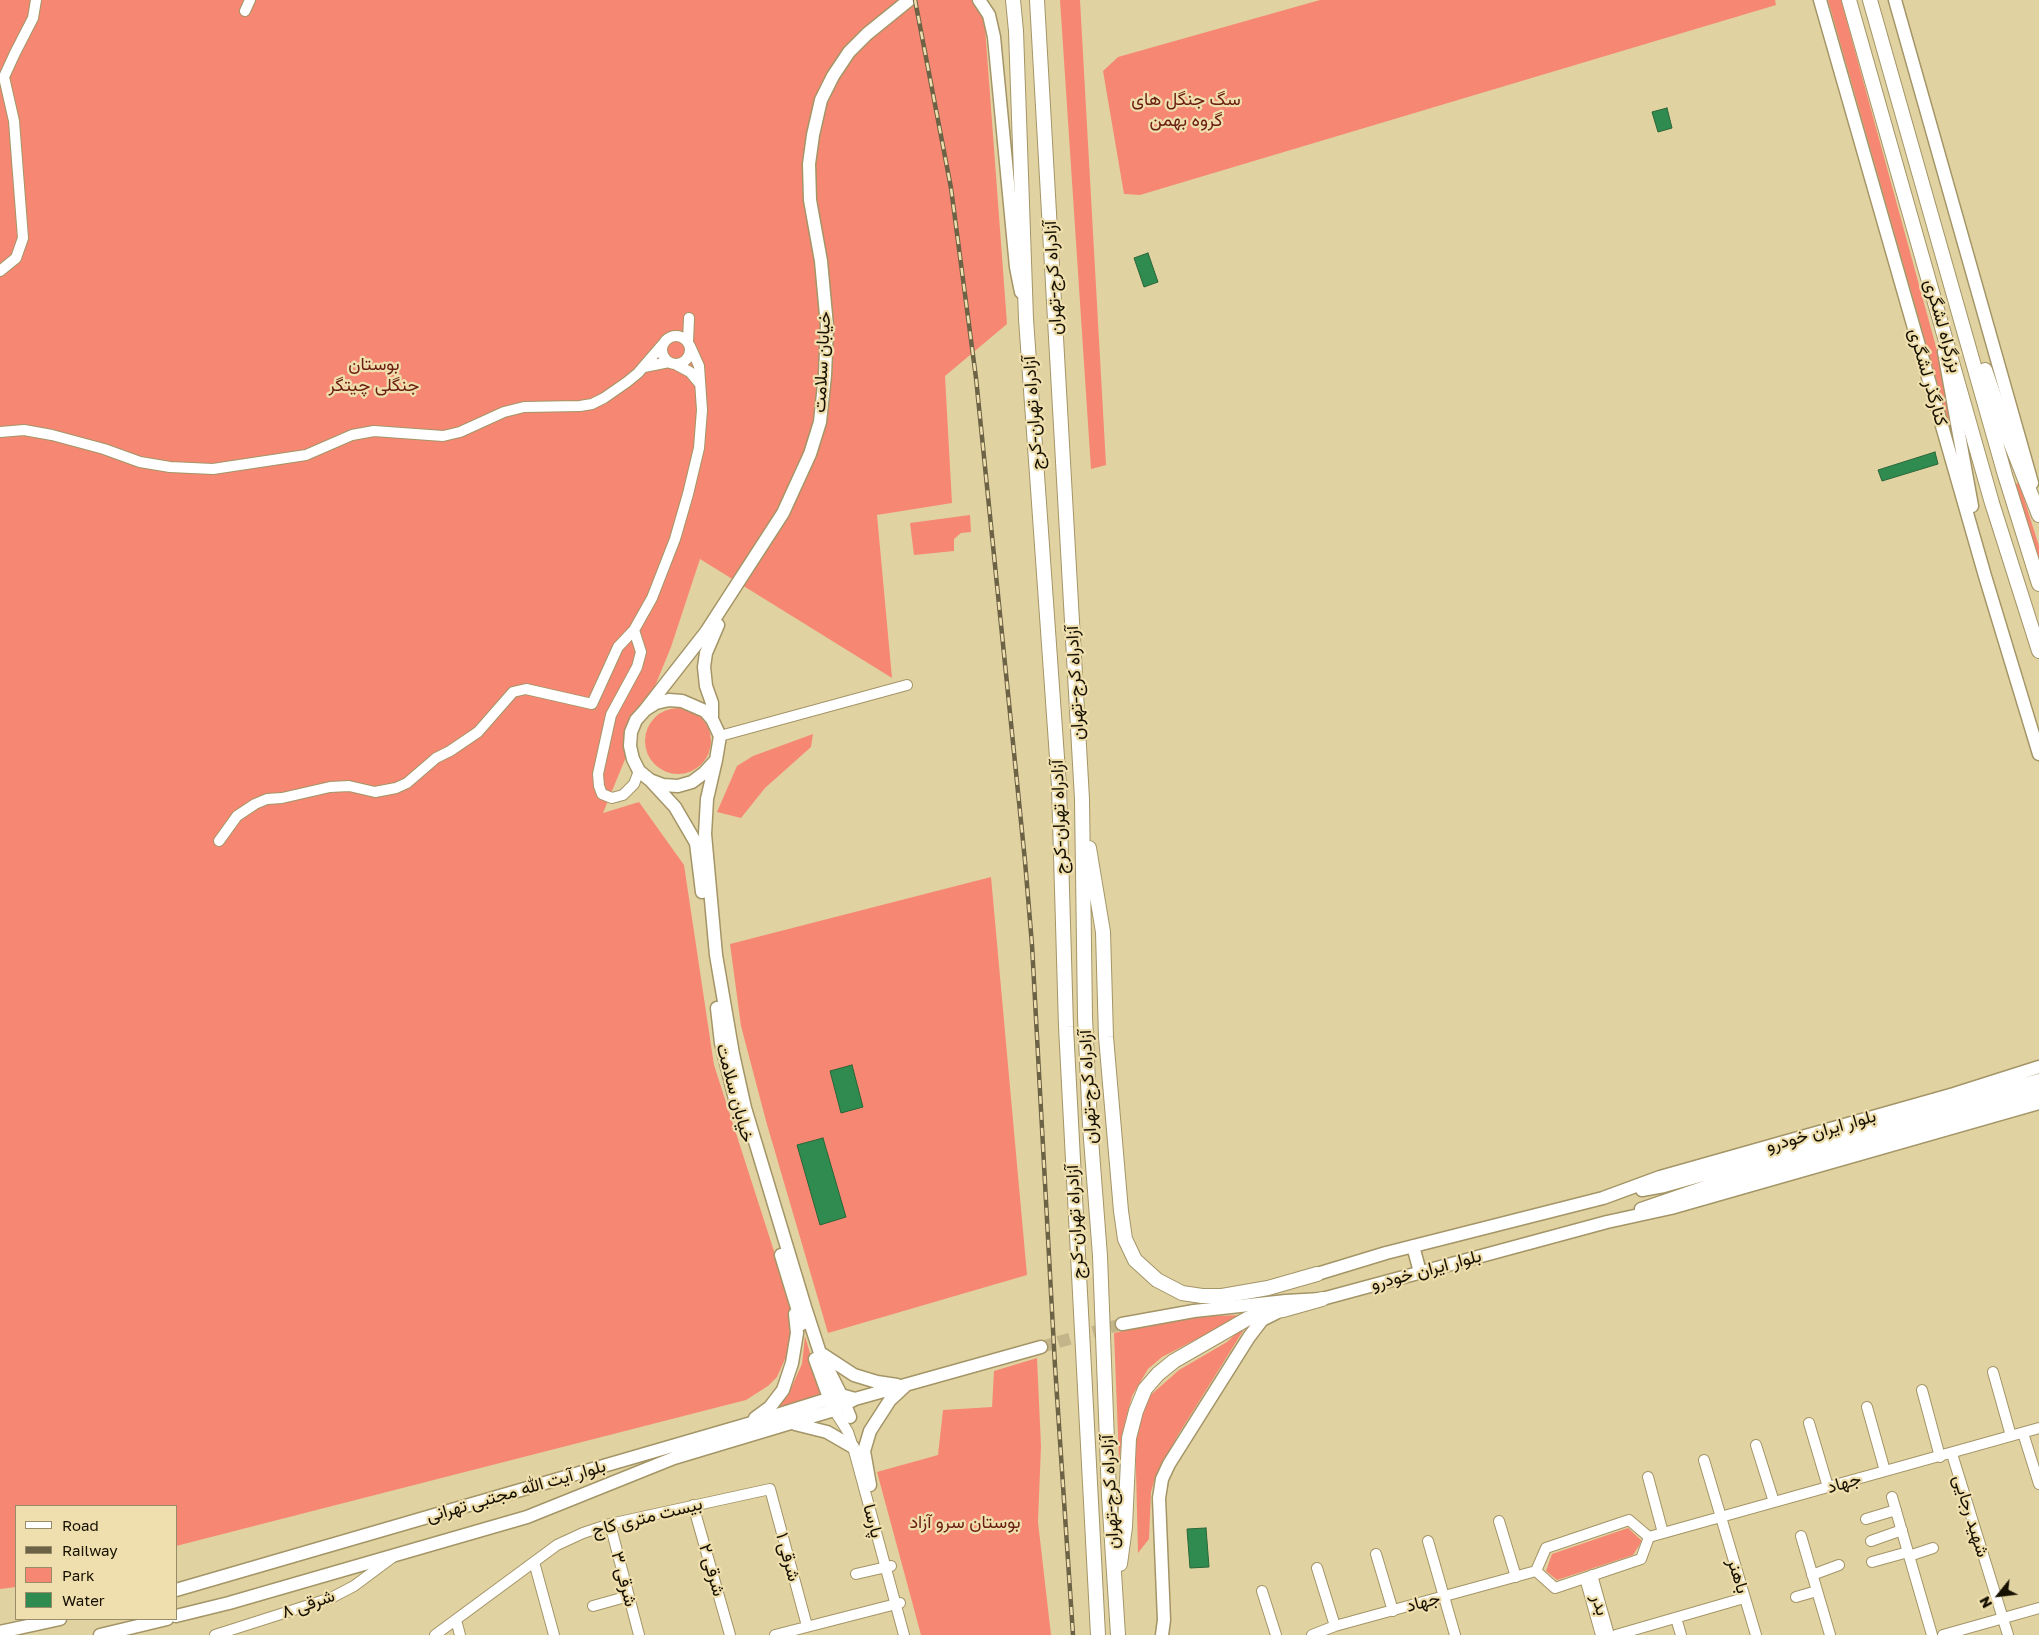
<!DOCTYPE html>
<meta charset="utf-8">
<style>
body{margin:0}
#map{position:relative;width:2039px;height:1635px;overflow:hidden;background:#e1d2a2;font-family:"Golos Text",sans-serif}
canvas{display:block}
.legend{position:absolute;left:15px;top:1505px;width:162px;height:115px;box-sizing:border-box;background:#efdfae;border:1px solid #988c69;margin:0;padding:6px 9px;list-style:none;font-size:15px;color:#161001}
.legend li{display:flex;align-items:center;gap:10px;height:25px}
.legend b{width:25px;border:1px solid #988c69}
.north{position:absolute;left:1974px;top:1570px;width:50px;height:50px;-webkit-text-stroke:4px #efdfae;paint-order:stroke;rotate:241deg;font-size:14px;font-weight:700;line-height:20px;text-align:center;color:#161001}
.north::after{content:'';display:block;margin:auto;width:18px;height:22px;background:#161001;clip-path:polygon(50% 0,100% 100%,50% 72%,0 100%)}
</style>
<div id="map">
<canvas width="2039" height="1635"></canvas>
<ul class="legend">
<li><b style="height:6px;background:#fff"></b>Road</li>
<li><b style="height:6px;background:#6c6245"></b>Railway</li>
<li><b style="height:14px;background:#f68873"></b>Park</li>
<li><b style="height:14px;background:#308b50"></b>Water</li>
</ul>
<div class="north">N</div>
</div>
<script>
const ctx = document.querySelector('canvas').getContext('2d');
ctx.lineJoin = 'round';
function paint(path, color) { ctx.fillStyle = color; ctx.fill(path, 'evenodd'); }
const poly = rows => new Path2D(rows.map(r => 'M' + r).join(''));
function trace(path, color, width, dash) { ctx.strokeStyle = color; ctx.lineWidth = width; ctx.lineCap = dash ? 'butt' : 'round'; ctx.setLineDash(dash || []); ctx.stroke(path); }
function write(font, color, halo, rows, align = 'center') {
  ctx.font = font + ' "Golos Text",Vazirmatn,sans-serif'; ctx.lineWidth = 4.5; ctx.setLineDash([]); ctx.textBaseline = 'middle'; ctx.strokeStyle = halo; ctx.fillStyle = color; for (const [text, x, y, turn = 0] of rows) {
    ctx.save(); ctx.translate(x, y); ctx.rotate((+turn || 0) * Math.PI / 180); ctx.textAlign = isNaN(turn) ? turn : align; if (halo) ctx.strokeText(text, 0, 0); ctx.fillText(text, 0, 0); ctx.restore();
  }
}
const green = poly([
 [0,0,983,0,1007,324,945,376,952,503,877,515,892,678,700,559,671,647,603,813,639,802,684,865,714,1065,792,1307,789,1350,777,1377,768,1386,746,1400,176,1546,176,1506,16,1506,16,1587,0,1589],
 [1060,0,1080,0,1106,465,1091,469],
 [1320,0,1775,0,1776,5,1140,195,1124,194,1103,71,1118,57],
 [1828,0,1841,0,1947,387,1964,477],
 [2019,483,2039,546,2039,563,2011,485],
 [970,515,971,532,961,533,954,539,954,551,914,555,910,523],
 '645 741a33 33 0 1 1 66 0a33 33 0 1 1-66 0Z',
 [813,734,811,747,765,788,741,818,717,812,737,766,753,756],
 [991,877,1027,1275,828,1333,766,1121,741,1026,730,944],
 [1243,1315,1162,1357,1148,1369,1132,1396,1124,1426,1119,1460,1114,1333,1184,1317],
 [1248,1323,1178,1435,1155,1478,1151,1492,1149,1539,1138,1553,1135,1431,1145,1400,1179,1370,1227,1342],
 [805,1336,822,1394,767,1413,788,1393,793,1384,802,1364],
 [1037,1358,1041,1446,1038,1522,1051,1635,921,1635,877,1472,938,1455,943,1410,992,1407,994,1371],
 [1628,1528,1642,1541,1633,1555,1557,1580,1546,1571,1552,1554]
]);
const water = poly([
 [1667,108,1672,128,1658,132,1652,112,1667,108],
 [1148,253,1158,282,1144,287,1134,258,1148,253],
 [1935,452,1938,464,1882,481,1878,470,1935,452],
 [852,1065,863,1107,841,1113,830,1071,852,1065],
 [823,1138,846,1217,820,1225,797,1145,823,1138],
 [1206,1528,1209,1567,1190,1568,1187,1529,1206,1528]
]);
const majorTunnel = poly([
 [1041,1347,1122,1324]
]);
const minor = poly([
 [245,11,250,0],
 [0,271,16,258,23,238,14,121,4,77,15,53,33,18,36,0],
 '662 350a14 14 0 1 1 28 0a14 14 0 1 1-28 0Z',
 [688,342,689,318],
 [675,364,690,372,700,384],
 [644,367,669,362],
 [0,432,24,430,52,435,104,449,140,462,170,467,213,469,306,455,352,435,374,431,443,436,460,432,504,412,524,407,580,406,592,404,604,398,627,382,638,373,663,344],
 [634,630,641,652,637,667,611,715,598,774,599,786,602,794,612,798,623,795,634,784,639,771],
 [720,736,907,685],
 [219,841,237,816,255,804,267,799,282,798,330,787,349,786,375,792,396,788,407,783,436,758,450,751,478,732,513,692,526,689,592,704,618,647,634,630,652,598,675,539,688,494,699,448,702,410,699,366,690,346],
 [1993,1372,2011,1436],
 [1922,1390,1940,1457],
 [1867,1407,1885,1471],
 [834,1410,848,1432,853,1447,904,1635],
 [1809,1423,1828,1487],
 [2023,1433,2039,1484],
 [1756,1445,1774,1502],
 [1952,1454,2008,1635],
 [1704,1460,1756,1635],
 [1648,1477,1663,1533],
 [1892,1497,1932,1635],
 [693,1505,730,1635],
 [1866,1519,1896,1510],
 [1629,1520,1649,1537,1641,1559,1555,1588,1536,1571,1546,1548,1629,1520],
 [1499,1521,1516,1577],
 [610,1524,639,1635],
 [1801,1536,1830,1635],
 [1649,1537,2039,1428],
 [1428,1541,1455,1635],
 [1871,1541,1902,1530],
 [1376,1554,1393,1611],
 [1909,1556,1933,1548],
 [534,1562,554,1635],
 [1872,1562,1908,1552],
 [1317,1568,1335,1626],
 [856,1574,891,1566],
 [1592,1575,1609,1635],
 [1812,1575,1839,1565],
 [1585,1578,1601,1635],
 [1262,1591,1276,1635],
 [1796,1597,1817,1591],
 [593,1606,629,1596],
 [1676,1618,1681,1635],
 [456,1620,460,1635],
 [215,1635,331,1598,354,1586,393,1557],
 [435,1635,557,1545,583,1533,610,1524,770,1489,807,1626],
 [775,1635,900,1603],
 [1312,1635,1335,1626,1536,1571],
 [1616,1635,1744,1598],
 [1943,1635,2039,1608]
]);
const major = poly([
 [979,0,989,15,994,37,1016,267,1021,292],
 [1820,0,1985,576,2039,754],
 [1895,0,2032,483],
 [1944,352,1972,506],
 [669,700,682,701,705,711,712,719,720,736,716,760,704,773,692,782,678,786,663,785,650,780,639,771,633,759,630,746,631,732,636,720,645,710,656,703,669,700],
 [645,710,706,632,783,513,810,454,820,422,825,375,827,326,821,261,810,200,809,164,813,135,821,100,833,76,849,52,867,34,909,0],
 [712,719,712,703,706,686,704,667,706,653,718,625],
 [716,760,707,799,705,834,716,955,733,1054,745,1108,805,1307,820,1353,841,1395,850,1417],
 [650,780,675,807,696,843,702,892],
 [717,1008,721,1043,736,1103],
 [1642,1190,1664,1186,2039,1080],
 [1641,1209,1711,1185,2039,1091],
 [1413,1246,1420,1272],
 [781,1255,802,1324],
 [1317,1274,1386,1253,1603,1198,1660,1177,1954,1094,2039,1067],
 [1122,1324,1194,1311,1286,1301,1322,1299,1607,1222,1671,1208,2039,1103],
 [822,1354,854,1375,877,1382,897,1385],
 [815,1359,832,1406],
 [755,1418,770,1407,783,1390,792,1363,797,1333,795,1314],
 [795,1424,827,1432,853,1447],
 [870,1485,864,1451,870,1431,890,1400,905,1386],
 [176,1590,748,1424,841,1395,855,1399],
 [176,1616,229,1603,527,1517,674,1458,834,1410,855,1399,1041,1347],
 [0,1632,60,1619],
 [100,1635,167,1619],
 [1162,1635,1164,1620,1159,1498,1162,1479,1169,1464,1249,1337,1262,1320,1276,1313]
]);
const highway = poly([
 [1013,0,1016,31,1026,319,1059,786,1066,1027,1098,1635],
 [1037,0,1082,799,1085,1017,1090,1126,1100,1256,1109,1495,1118,1635],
 [1849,0,1992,503,2039,651],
 [1870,0,2005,475,2039,584],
 [1985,370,2006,431,2039,515],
 [1089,848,1103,932,1106,1037,1121,1211,1125,1239,1135,1260,1157,1280,1182,1293,1202,1296,1222,1296,1268,1288,1317,1274],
 [1120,1564,1125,1527,1129,1438,1136,1411,1145,1389,1158,1374,1174,1361,1247,1319,1262,1313,1283,1310,1322,1299]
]);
const rail = poly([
 [915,0,951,188,976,378,1025,861,1032,945,1055,1366,1073,1635]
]);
const parkNames = [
 ["سگ جنگل های",1186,99],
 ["گروه بهمن",1186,120],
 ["بوستان",374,364],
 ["جنگلی چیتگر",374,385],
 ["بوستان سرو آزاد",965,1522]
];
const streetNames = [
 ["آزادراه کرج-تهران",1053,278,-93],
 ["بزرگراه لشگری",1943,326,74],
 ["خیابان سلامت",822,362,-87],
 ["کنارگذر لشگری",1928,377,74],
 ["آزادراه تهران-کرج",1033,413,-94],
 ["آزادراه کرج-تهران",1075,683,-93],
 ["آزادراه تهران-کرج",1059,817,-92],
 ["آزادراه کرج-تهران",1088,1087,-93],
 ["خیابان سلامت",735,1093,75],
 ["بلوار ایران خودرو",1821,1131,-16],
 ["آزادراه تهران-کرج",1075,1222,-93],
 ["بلوار ایران خودرو",1426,1270,-15],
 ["جهاد",1844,1483,-16],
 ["بلوار آیت الله مجتبی تهرانی",516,1491,-16],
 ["آزادراه کرج-تهران",1110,1492,-93],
 ["شهید رجایی",1971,1516,73],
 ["بیست متری کاج",647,1517,-14],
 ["پارسا",873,1521,75],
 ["۱ شرقی",788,1557,75],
 ["۲ شرقی",712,1570,74],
 ["باهنر",1738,1576,73],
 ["۳ شرقی",624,1579,75],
 ["جهاد",1423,1602,-15],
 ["۸ شرقی",308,1604,-19],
 ["بدر",1600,1605,74]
];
paint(green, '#f68873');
paint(water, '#308b50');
trace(water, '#286638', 1);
trace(majorTunnel, '#c3b58a', 12, [12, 6]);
trace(minor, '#a49567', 12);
trace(major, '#a49567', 15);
trace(highway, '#a49567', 16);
trace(minor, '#fff', 10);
trace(major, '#fff', 12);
trace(highway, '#fff', 14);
trace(rail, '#6c6245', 4.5);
trace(rail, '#efdfae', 2.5, [8]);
write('18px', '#691d10', '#efdfae', parkNames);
write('18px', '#161001', '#efdfae', streetNames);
</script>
